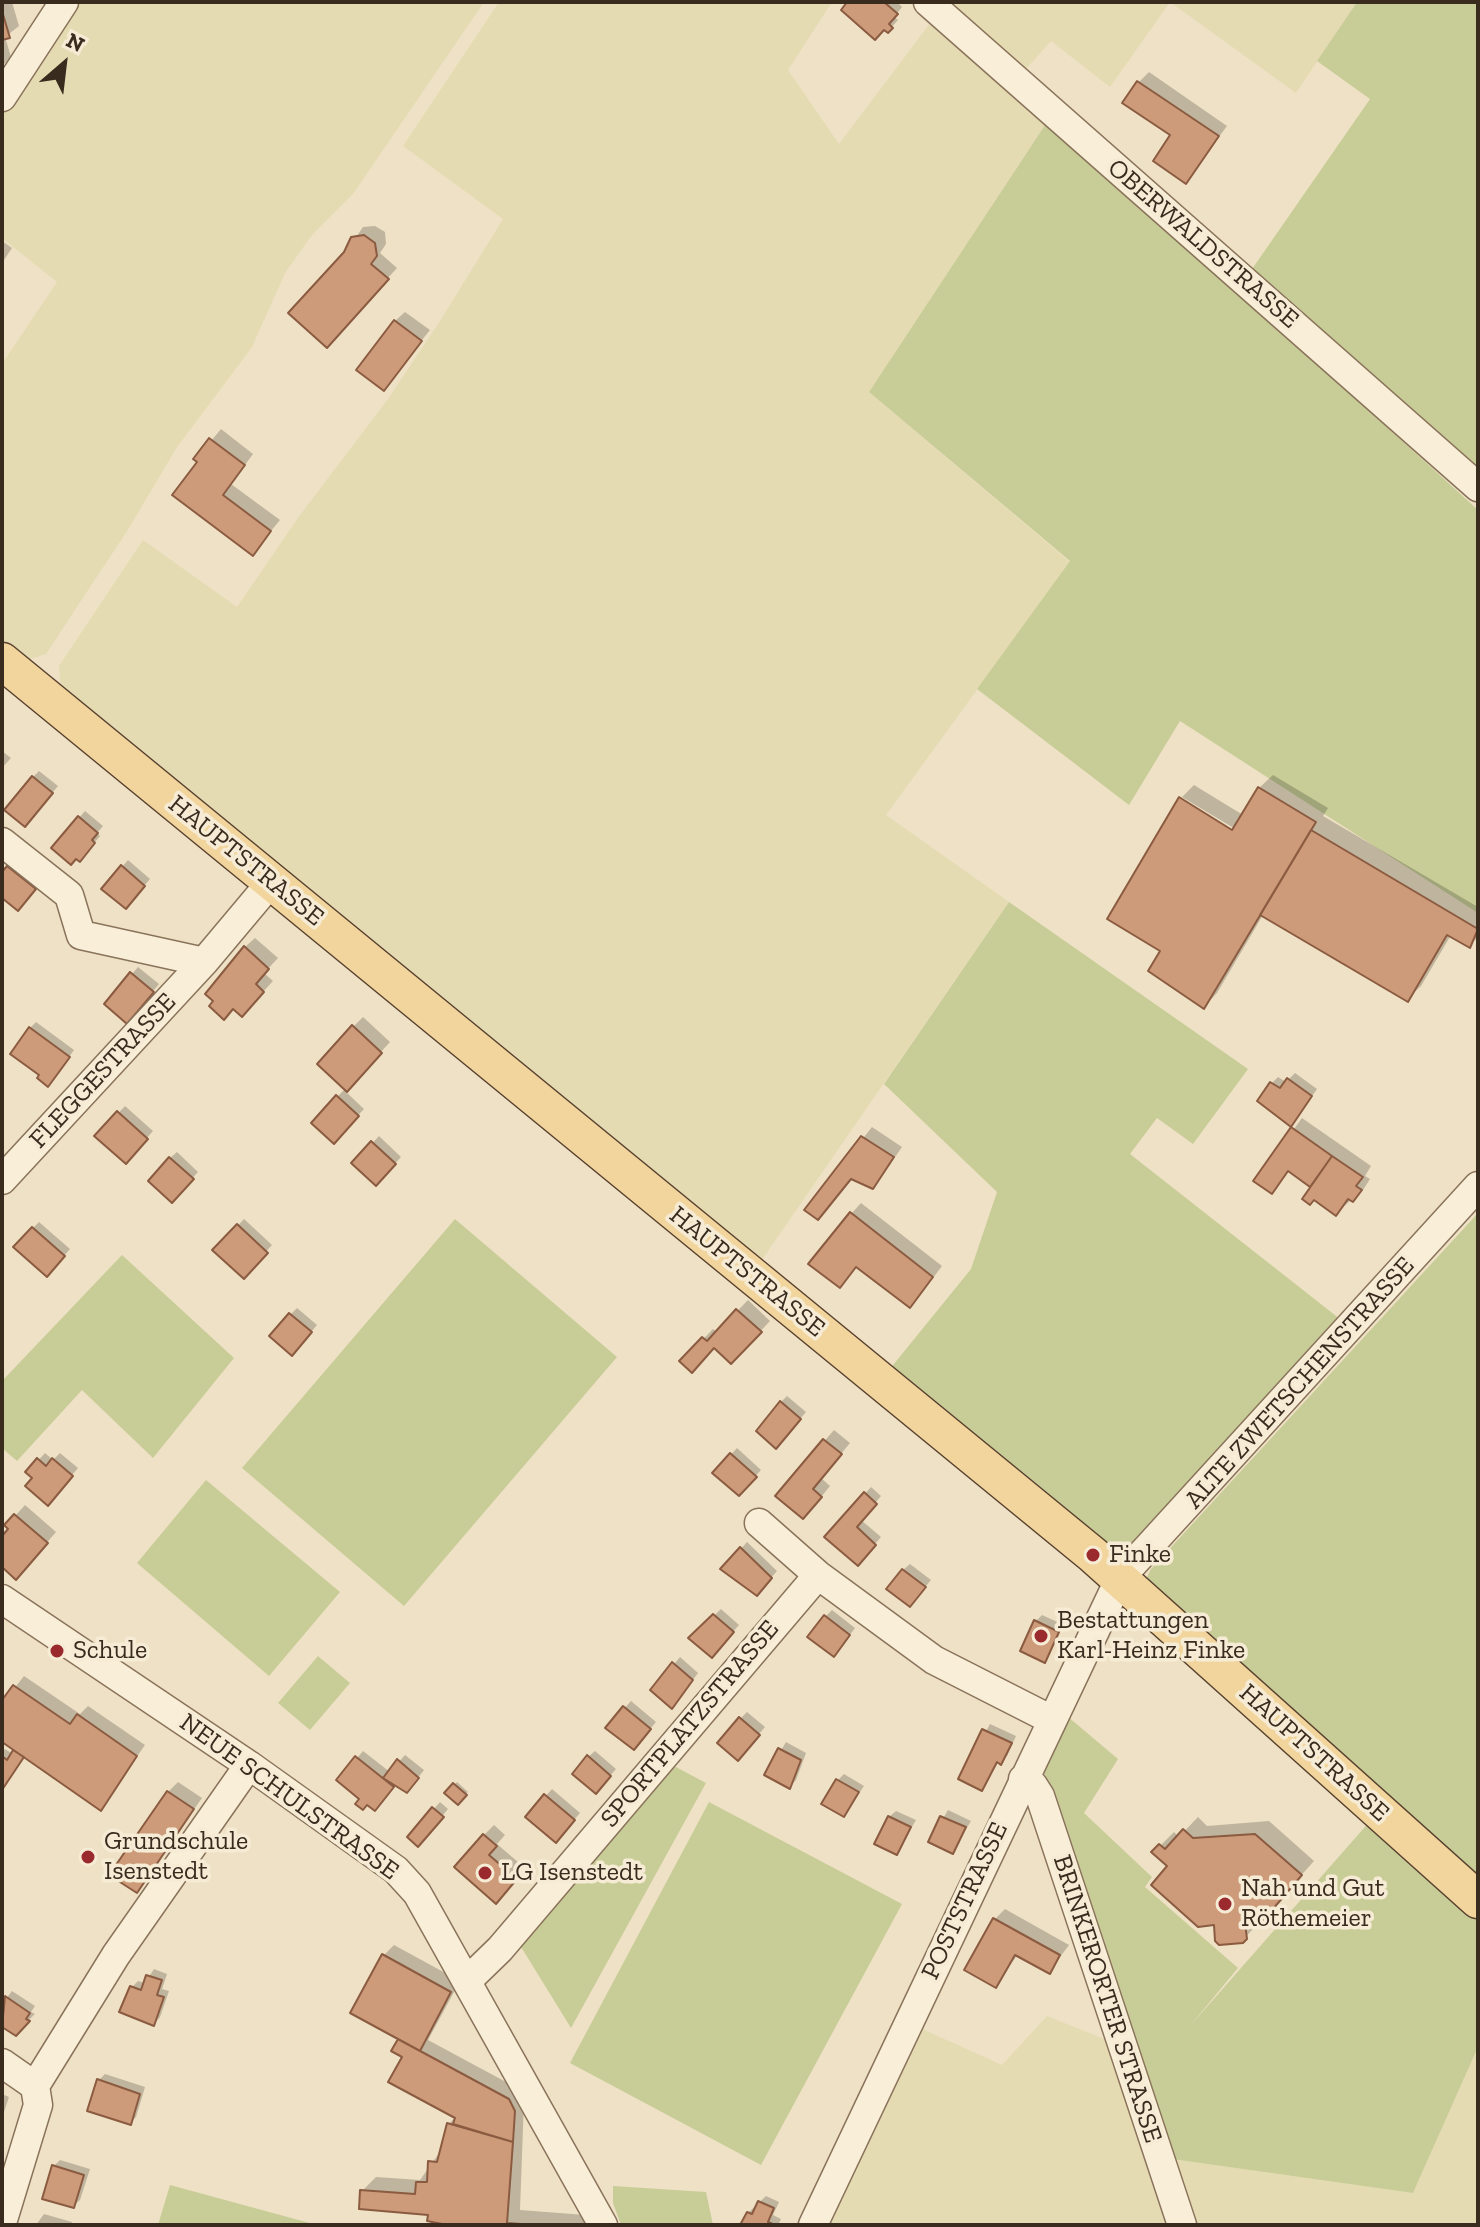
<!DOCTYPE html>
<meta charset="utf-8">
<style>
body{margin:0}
#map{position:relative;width:1480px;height:2227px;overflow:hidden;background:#efe1c5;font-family:"Zilla Slab",serif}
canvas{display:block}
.frame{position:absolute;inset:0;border:4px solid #3a2b1f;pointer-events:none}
.north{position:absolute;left:24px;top:24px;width:80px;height:80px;-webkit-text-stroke:6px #f6ecd5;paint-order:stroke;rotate:28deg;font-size:22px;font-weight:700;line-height:32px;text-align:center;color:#3a2b1f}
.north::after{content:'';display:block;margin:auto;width:28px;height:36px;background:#3a2b1f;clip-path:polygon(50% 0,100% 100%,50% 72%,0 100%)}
</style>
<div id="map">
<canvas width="1480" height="2227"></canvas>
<div class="frame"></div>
<div class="north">N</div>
</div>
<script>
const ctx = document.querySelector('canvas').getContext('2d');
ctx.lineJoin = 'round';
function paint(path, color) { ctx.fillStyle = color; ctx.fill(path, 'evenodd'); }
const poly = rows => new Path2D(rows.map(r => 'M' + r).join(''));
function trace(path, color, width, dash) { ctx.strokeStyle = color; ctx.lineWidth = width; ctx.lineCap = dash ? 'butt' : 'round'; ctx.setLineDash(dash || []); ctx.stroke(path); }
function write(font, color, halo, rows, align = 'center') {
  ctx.font = font + ' "Zilla Slab",serif'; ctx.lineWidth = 7; ctx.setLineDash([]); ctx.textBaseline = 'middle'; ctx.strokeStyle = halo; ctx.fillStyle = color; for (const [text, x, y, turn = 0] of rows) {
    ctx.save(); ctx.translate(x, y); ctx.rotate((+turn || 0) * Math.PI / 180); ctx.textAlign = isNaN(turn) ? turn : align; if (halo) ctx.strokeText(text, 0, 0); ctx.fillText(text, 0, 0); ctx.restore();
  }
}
const farmland = poly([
 [72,2,484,2,353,194,312,235,285,273,252,347,177,447,129,528,46,654,24,661,2,643,2,364,57,282,2,238,2,111],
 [499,2,832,2,788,70,839,144,934,18,1049,119,869,392,1070,562,886,815,1009,902,759,1264,61,691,59,666,143,540,237,607,300,515,388,399,440,321,503,219,403,146],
 [949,2,1357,2,1296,93,1170,2,1110,87,1051,41,1025,70],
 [1047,2016,1112,2042,1174,2225,829,2225,920,2028,1002,2065],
 [1478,2047,1478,2225,1194,2225,1172,2159,1413,2193]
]);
const green = poly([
 [1357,2,1478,2,1478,468,1250,272,1370,99,1317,61],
 [1049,119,1478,510,1478,913,1180,721,1129,805,977,689,1070,561,869,392],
 [1009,902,1248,1069,1193,1144,1157,1118,1130,1154,1345,1323,1138,1546,1116,1555,889,1370,971,1269,997,1192,884,1084],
 [1478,1213,1478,1878,1145,1581,1151,1569],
 [455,1219,617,1357,404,1606,242,1468],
 [122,1255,234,1358,153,1458,82,1390,17,1461,2,1448,2,1381],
 [206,1480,340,1592,269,1676,137,1563],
 [318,1656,350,1683,310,1730,278,1703],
 [1067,1716,1118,1759,1084,1813,1152,1877,1145,1887,1238,1968,1190,2026,1371,1820,1478,1916,1478,2047,1413,2193,1172,2159,1043,1769],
 [665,1767,676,1767,706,1783,571,2028,518,1942],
 [709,1802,902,1904,761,2165,570,2063],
 [170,2185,317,2225,158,2225],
 [613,2186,706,2192,713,2225,621,2225,613,2203]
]);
const shadow = poly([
 [3,2,12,2,19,26,5,37,11,57,2,66],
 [850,2,897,2,902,7,894,17,898,20,888,31],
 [1149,72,1227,126,1186,181,1173,135,1139,82],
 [375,226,385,232,386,244,380,253,397,268,336,335,345,253,363,227],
 [2,241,12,248,2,263],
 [405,312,430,330,384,388,395,321],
 [221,429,253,454,231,484,280,520,253,553,196,459],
 [2,751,11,758,2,768],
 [39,771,58,786,31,818,33,777],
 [1273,775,1328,808,1323,816,1478,907,1478,937,1470,945,1451,935,1421,986,1407,999,1263,915,1217,993,1204,1007,1163,950,1109,918,1181,798,1181,801,1240,837,1242,833,1182,797,1194,785,1243,815,1259,788],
 [85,811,103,826,97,833,100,836,86,853,79,818],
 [128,860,150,879,132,900,122,867],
 [15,861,40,882,24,902,2,896,2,876],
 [255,938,278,958,264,973,273,981,252,1004,245,947],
 [138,967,159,984,133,1015,107,1004],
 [363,1017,390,1042,345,1091,364,1109,334,1141,338,1096,346,1088,353,1027],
 [36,1022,74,1050,54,1078,30,1028],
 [1295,1073,1317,1089,1292,1125,1272,1083,1278,1077,1286,1082],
 [125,1106,153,1131,132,1155,97,1136],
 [1302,1118,1371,1166,1365,1176,1370,1179,1363,1190,1336,1213,1313,1186,1289,1170,1272,1192,1256,1181],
 [872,1127,902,1147,882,1176,872,1186,853,1177,834,1201,806,1210],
 [379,1136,401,1157,376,1184,354,1163],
 [177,1152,198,1172,172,1200,170,1158],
 [861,1203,942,1266,920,1295,858,1265,839,1286,852,1213],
 [244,1219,272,1245,244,1276,215,1250],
 [39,1222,70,1249,53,1269,33,1228],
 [748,1300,770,1321,741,1352,714,1346,682,1361,713,1329,717,1332],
 [297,1308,317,1325,298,1347,291,1314],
 [787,1396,806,1412,782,1440,781,1402],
 [834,1430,850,1443,821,1478,830,1486,813,1507,778,1495],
 [737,1448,761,1470,739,1494,715,1472],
 [45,1453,53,1460,60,1453,78,1468,54,1497,28,1472],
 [871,1487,881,1496,861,1520,881,1537,864,1557,827,1537],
 [25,1505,56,1532,26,1567,2,1565,2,1539,11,1529,7,1525],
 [747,1542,777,1571,763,1587,723,1569],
 [910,1564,931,1580,916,1598,903,1570],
 [721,1609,739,1625,718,1649,691,1638],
 [832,1610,855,1628,840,1648,826,1616],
 [1042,1615,1064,1625,1044,1660,1036,1621],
 [680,1657,698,1673,678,1700,653,1690],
 [24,1676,80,1714,88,1706,145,1745,101,1808,25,1756,2,1790,2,1752,5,1749,13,1754,17,1750,2,1740,2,1704],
 [631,1701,656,1722,640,1741,608,1727],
 [747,1712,765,1727,744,1752,740,1719],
 [990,1724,1016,1736,1007,1756,999,1761,982,1789,961,1778],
 [786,1742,806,1753,796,1780,790,1786,767,1774],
 [363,1751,390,1772,405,1755,424,1770,413,1784,396,1782,381,1802,362,1798,339,1780],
 [595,1751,616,1769,602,1785,588,1757],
 [844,1774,864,1786,844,1815,837,1781],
 [178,1782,202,1798,136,1891,168,1792],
 [457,1782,468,1792,458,1803,447,1793],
 [552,1789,580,1813,562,1834,528,1816],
 [440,1802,448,1809,424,1838,434,1809],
 [948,1810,971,1821,953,1851,930,1841],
 [896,1811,916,1820,897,1853,889,1817],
 [1198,1817,1207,1826,1269,1821,1314,1861,1242,1941,1216,1923,1170,1866,1154,1852,1174,1832,1179,1837],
 [494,1825,505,1835,497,1844,525,1868,496,1902,484,1835],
 [1005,1909,1069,1945,1049,1972,1018,1954,996,1985,995,1919],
 [394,1945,460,1981,428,2040,519,2089,524,2100,520,2210,598,2216,598,2225,449,2225,430,2213,362,2191,376,2177,420,2180,442,2149,449,2124,456,2116,404,2056,384,1955],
 [154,1969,167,1974,162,1989,169,1991,160,2017,154,2024,132,1987,138,1981,145,1983],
 [12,1991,35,2006,31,2012,35,2014,15,2033,2,2024,2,2004],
 [105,2074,145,2087,136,2117,130,2123,99,2080],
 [2,2094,9,2097,2,2118],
 [60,2160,90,2169,80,2200,73,2206,54,2166],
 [766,2196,779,2202,773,2215,781,2219,778,2225,743,2225,748,2213],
 [44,2214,72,2222,71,2225,36,2225]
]);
const building = poly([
 [847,2,884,2,898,14,889,24,893,28,888,33,884,30,875,40,841,10,847,2],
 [2,11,10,38,2,40,2,11],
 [1137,81,1219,136,1186,184,1153,161,1170,135,1122,103,1137,81],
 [364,235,375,243,377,256,371,264,389,279,327,348,288,313,344,252,351,237,364,235],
 [394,320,422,341,384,391,356,370,394,320],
 [209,438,245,465,223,495,271,531,253,556,172,495,197,462,193,459,209,438],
 [32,776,53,793,25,827,4,810,32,776],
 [1258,787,1316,822,1204,1009,1148,971,1160,951,1107,919,1179,797,1232,830,1258,787],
 [78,816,98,833,92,840,95,843,80,862,76,859,71,865,51,848,78,816],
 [1311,830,1478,929,1470,948,1447,935,1408,1002,1260,915,1311,830],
 [121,865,145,886,126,909,101,889,121,865],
 [7,866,36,889,18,911,2,898,2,872,7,866],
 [244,946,269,969,256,984,264,992,242,1017,233,1009,224,1020,209,1006,213,1001,205,994,244,946],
 [130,972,154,992,127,1024,104,1004,130,972],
 [352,1025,382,1053,347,1092,317,1064,352,1025],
 [29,1027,70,1057,48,1087,37,1078,39,1075,10,1054,29,1027],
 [1287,1078,1312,1096,1291,1127,1257,1101,1270,1082,1280,1088,1287,1078],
 [336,1095,359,1116,334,1144,311,1123,336,1095],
 [117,1111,148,1139,126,1164,94,1136,117,1111],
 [1291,1127,1332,1156,1310,1187,1288,1171,1272,1194,1253,1181,1291,1127],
 [861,1136,894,1157,873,1189,851,1179,818,1220,804,1210,861,1136],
 [371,1141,396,1164,376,1186,351,1163,371,1141],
 [1332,1156,1363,1177,1356,1186,1362,1190,1353,1202,1348,1199,1336,1216,1314,1200,1310,1205,1302,1199,1332,1156],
 [169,1157,194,1179,172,1203,148,1181,169,1157],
 [850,1212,933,1277,910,1308,856,1267,840,1288,808,1264,850,1212],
 [237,1224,268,1253,244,1279,212,1250,237,1224],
 [32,1227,65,1256,47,1277,13,1247,32,1227],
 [736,1309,762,1332,731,1364,714,1348,692,1373,679,1361,702,1337,707,1341,736,1309],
 [289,1313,312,1332,292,1356,269,1336,289,1313],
 [780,1401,801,1419,776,1449,756,1431,780,1401],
 [823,1439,842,1454,813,1489,822,1497,803,1519,775,1496,823,1439],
 [730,1453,757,1477,739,1496,712,1473,730,1453],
 [37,1458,46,1466,52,1458,73,1476,48,1506,25,1486,32,1478,25,1472,37,1458],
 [864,1492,877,1504,857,1527,876,1545,858,1566,824,1537,864,1492],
 [14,1514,48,1543,16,1580,2,1567,2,1536,8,1529,4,1525,14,1514],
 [740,1547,772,1578,757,1596,720,1569,740,1547],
 [902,1569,926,1587,910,1607,886,1589,902,1569],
 [713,1614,734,1632,712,1658,688,1638,713,1614],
 [824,1615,850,1635,834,1657,807,1637,824,1615],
 [1034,1620,1059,1632,1045,1663,1020,1651,1034,1620],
 [672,1662,693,1680,672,1709,650,1690,672,1662],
 [13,1685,70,1724,77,1714,137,1756,101,1811,2,1742,2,1700,13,1685],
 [623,1706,651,1729,634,1750,605,1728,623,1706],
 [739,1717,760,1735,738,1761,717,1743,739,1717],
 [982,1729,1012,1743,1001,1765,997,1762,982,1791,958,1779,982,1729],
 [778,1748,801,1760,790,1789,764,1775,778,1748],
 [13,1750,24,1757,2,1790,2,1756,7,1760,13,1750],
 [587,1755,611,1776,596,1794,572,1774,587,1755],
 [355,1756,394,1787,375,1811,367,1805,363,1810,355,1804,359,1799,336,1780,355,1756],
 [397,1759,419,1778,407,1793,383,1778,397,1759],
 [836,1779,859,1792,844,1817,821,1804,836,1779],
 [453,1783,467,1795,458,1805,444,1793,453,1783],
 [167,1791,194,1809,137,1893,109,1875,167,1791],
 [544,1794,575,1820,556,1843,525,1817,544,1794],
 [432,1807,444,1817,418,1847,407,1837,432,1807],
 [888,1816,911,1827,897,1855,874,1844,888,1816],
 [940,1816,966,1827,953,1854,928,1842,940,1816],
 [1183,1829,1193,1838,1255,1834,1302,1875,1261,1923,1245,1923,1247,1939,1243,1943,1219,1945,1215,1941,1214,1925,1198,1927,1151,1885,1167,1866,1151,1852,1159,1844,1165,1849,1183,1829],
 [483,1834,497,1846,489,1855,517,1879,496,1904,454,1867,483,1834],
 [993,1918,1060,1955,1050,1974,1015,1955,996,1988,964,1970,993,1918],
 [382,1954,451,1992,420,2051,350,2013,382,1954],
 [146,1975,162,1980,157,1995,164,1997,154,2026,119,2012,130,1986,141,1990,146,1975],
 [5,1996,30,2013,26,2019,30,2021,16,2036,2,2027,5,1996],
 [398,2039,509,2099,515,2111,513,2142,453,2124,455,2118,388,2082,402,2057,391,2051,398,2039],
 [97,2079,140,2094,131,2125,87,2111,97,2079],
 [447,2123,513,2142,507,2223,535,2225,447,2225,427,2221,428,2215,359,2209,360,2190,415,2194,416,2182,427,2182,428,2161,437,2162,447,2123],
 [52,2165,84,2175,74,2208,42,2199,52,2165],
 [758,2201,774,2208,768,2222,775,2225,740,2225,747,2212,752,2214,758,2201]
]);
const minor = poly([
 [928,2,1478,487],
 [2,97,64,2],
 [2,842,69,895,81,935,204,962],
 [2,1180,204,962,272,881],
 [759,1523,818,1575,934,1660,1050,1719],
 [2,1599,249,1765,396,1870,417,1893,603,2225],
 [1023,1779,1033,1785,1040,1796,1182,2225],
 [467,1981,500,1949,818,1575],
 [2,2063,35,2086],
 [2,2223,38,2105,35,2086,116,1955,249,1765],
 [813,2225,1120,1578,1478,1186]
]);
const major = poly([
 [2,661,1093,1555,1478,1900]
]);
const markers = [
 [1093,1555,8,"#9a2a2d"],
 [1041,1636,8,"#9a2a2d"],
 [57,1651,8,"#9a2a2d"],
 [88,1857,8,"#9a2a2d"],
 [485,1873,8,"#9a2a2d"],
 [1225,1904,8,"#9a2a2d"]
];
const streetNames = [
 ["OBERWALDSTRASSE",1203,244,41],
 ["HAUPTSTRASSE",246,861,39],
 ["FLEGGESTRASSE",103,1071,-47],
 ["HAUPTSTRASSE",747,1272,39],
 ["ALTE ZWETSCHENSTRASSE",1300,1383,-48],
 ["SPORTPLATZSTRASSE",690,1724,-50],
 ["HAUPTSTRASSE",1314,1753,42],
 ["NEUE SCHULSTRASSE",289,1797,36],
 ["POSTSTRASSE",965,1901,-65],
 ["BRINKERORTER STRASSE",1107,1999,72]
];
const poiNames = [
 ["Finke",1109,1555],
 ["Bestattungen",1057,1621],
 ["Karl-Heinz Finke",1057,1651],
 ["Schule",73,1651],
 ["Grundschule",104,1842],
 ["Isenstedt",104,1872],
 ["LG Isenstedt",501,1873],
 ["Nah und Gut",1241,1889],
 ["Röthemeier",1241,1919]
];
paint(farmland, '#e5dbb2');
paint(green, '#c8cd98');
paint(shadow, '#0003');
paint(building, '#cd9b7a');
trace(building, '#8a5b40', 2);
trace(minor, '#8a735b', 31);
trace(major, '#58412f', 39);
trace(minor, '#f9efd9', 28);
trace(major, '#f2d59d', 36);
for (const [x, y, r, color] of markers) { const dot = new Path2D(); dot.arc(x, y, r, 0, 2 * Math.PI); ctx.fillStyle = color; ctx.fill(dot); trace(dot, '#f6ecd5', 3); }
write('26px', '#3a2b1f', '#f6ecd5', streetNames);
write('26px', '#3a2b1f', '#f6ecd5', poiNames, 'left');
</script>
